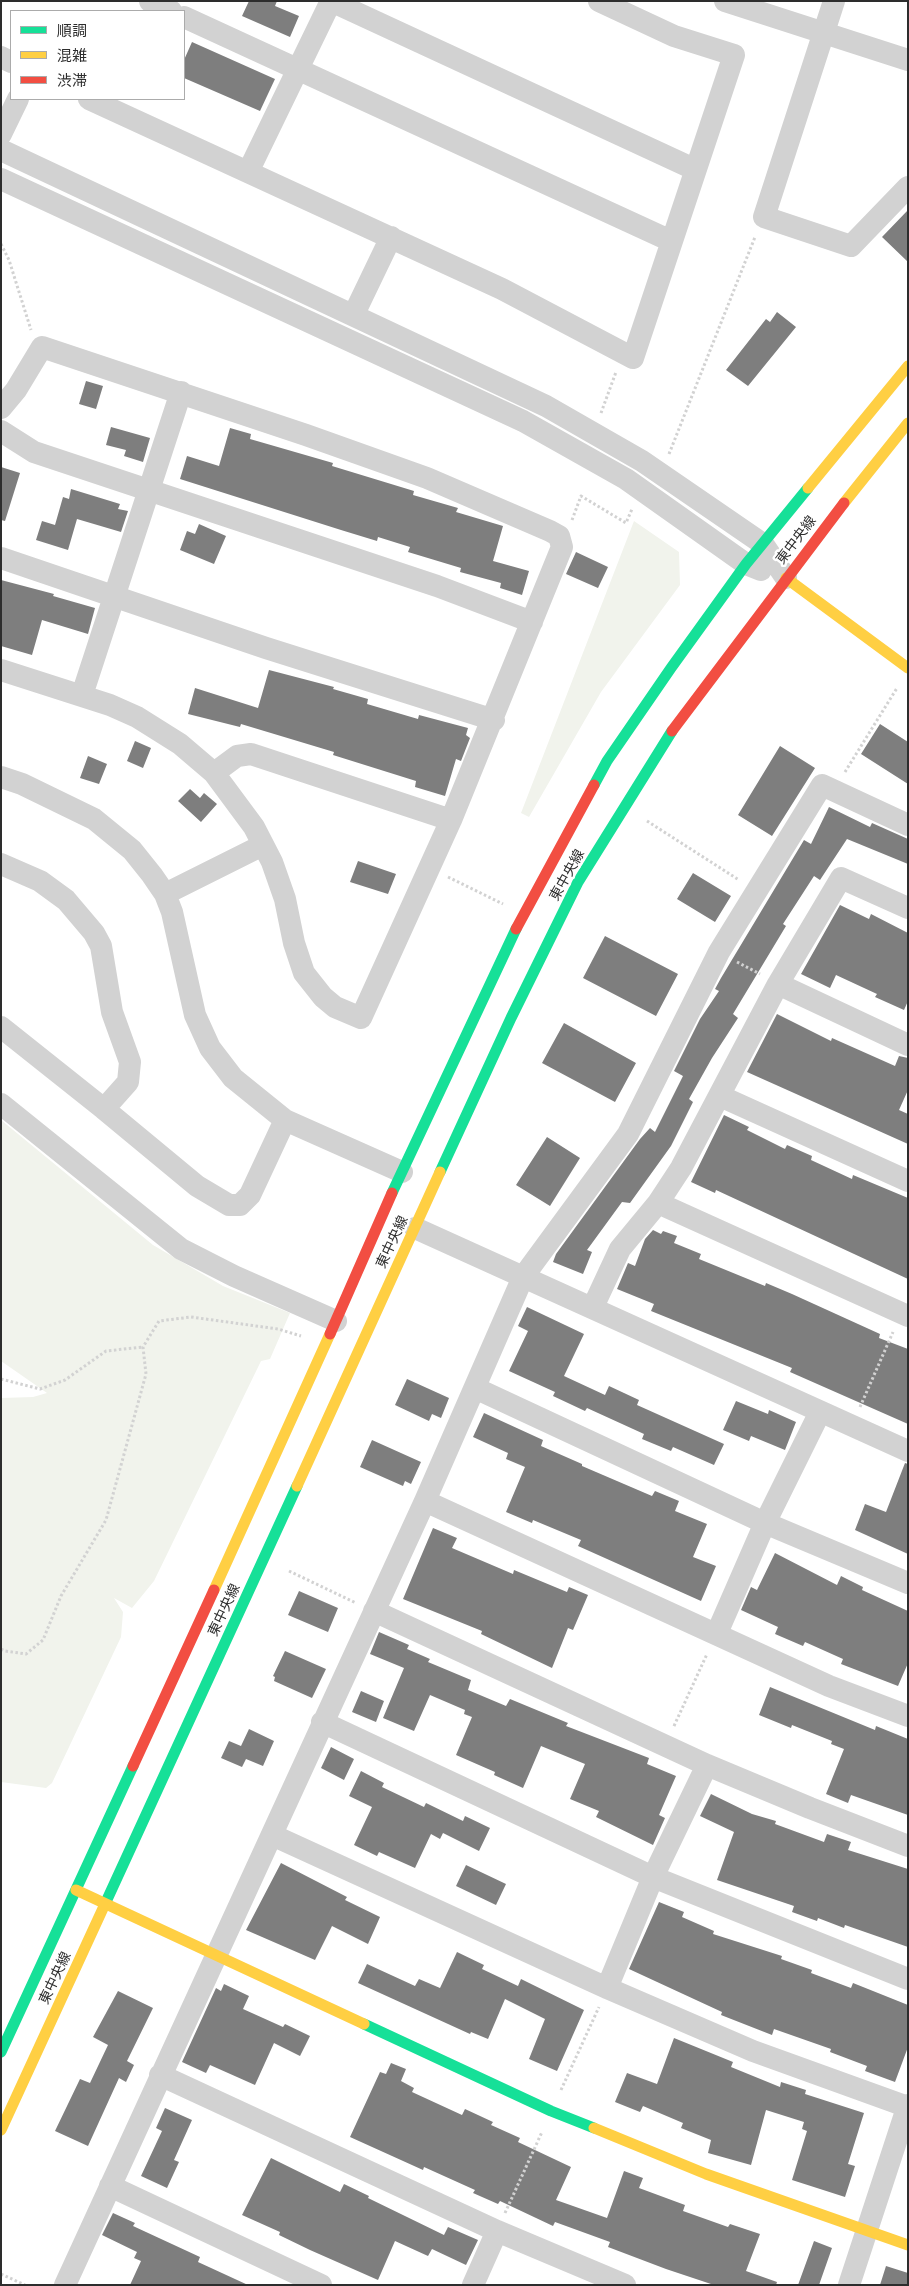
<!DOCTYPE html>
<meta charset="utf-8">
<style>
body{margin:0}
#map{position:relative;width:909px;height:2286px;overflow:hidden;background:#fff;font-family:"Golos Text","Noto Sans JP",sans-serif}
canvas{display:block}
.frame{position:absolute;inset:0;border:2px solid #2d2d2d;pointer-events:none}
.legend{position:absolute;left:10px;top:10px;width:175px;height:90px;box-sizing:border-box;background:#fff;border:1px solid #ababab;margin:0;padding:6px 9px;list-style:none;font-size:15px;color:#2d2d2d}
.legend li{display:flex;align-items:center;gap:10px;height:25px}
.legend b{width:25px;border:1px solid #ababab}
</style>
<div id="map">
<canvas width="909" height="2286"></canvas>
<div class="frame"></div>
<ul class="legend">
<li><b style="height:6px;background:#16e098"></b>順調</li>
<li><b style="height:6px;background:#ffcf43"></b>混雑</li>
<li><b style="height:6px;background:#f24e42"></b>渋滞</li>
</ul>
</div>
<script>
const ctx = document.querySelector('canvas').getContext('2d');
ctx.lineJoin = 'round';
function paint(path, color) { ctx.fillStyle = color; ctx.fill(path, 'evenodd'); }
const poly = rows => new Path2D(rows.map(r => 'M' + r).join(''));
function trace(path, color, width, dash) { ctx.strokeStyle = color; ctx.lineWidth = width; ctx.lineCap = dash ? 'butt' : 'round'; ctx.setLineDash(dash || []); ctx.stroke(path); }
function write(font, color, halo, rows, align = 'center') {
  ctx.font = font + ' "Golos Text","Noto Sans JP",sans-serif'; ctx.lineWidth = 5; ctx.setLineDash([]); ctx.textBaseline = 'middle'; ctx.strokeStyle = halo; ctx.fillStyle = color; for (const [text, x, y, turn = 0] of rows) {
    ctx.save(); ctx.translate(x, y); ctx.rotate((+turn || 0) * Math.PI / 180); ctx.textAlign = isNaN(turn) ? turn : align; if (halo) ctx.strokeText(text, 0, 0); ctx.fillText(text, 0, 0); ctx.restore();
  }
}
const green = poly([
 [634,521,679,552,680,585,601,692,529,817,521,813],
 [1,1120,153,1245,223,1286,290,1313,270,1359,261,1361,154,1581,132,1608,114,1598,123,1612,121,1637,52,1783,46,1788,1,1782,1,1398,33,1397,47,1393,1,1361]
]);
const building = poly([
 [249,1,277,1,275,6,299,16,290,37,242,16],
 [192,42,275,79,260,111,184,78,184,60],
 [908,210,908,262,882,237],
 [777,312,796,327,748,386,726,370,766,319,770,322],
 [86,381,103,386,96,409,79,404],
 [111,427,150,438,143,462,124,456,126,450,106,445],
 [230,428,251,434,250,439,333,463,332,466,414,491,413,495,458,508,456,512,503,526,493,561,529,571,522,595,500,588,501,583,460,572,461,568,408,552,410,547,378,537,377,541,341,530,180,479,187,456,219,466],
 [1,467,20,473,5,521,1,520],
 [71,489,120,504,118,509,128,511,121,532,77,519,68,550,36,540,42,521,55,525,63,497,69,499],
 [199,524,226,536,214,564,180,550,187,531,195,534],
 [576,552,608,567,598,588,566,574],
 [1,580,54,594,53,596,95,608,88,634,42,620,32,655,1,646],
 [269,670,334,687,333,689,368,699,367,704,418,719,419,715,468,728,466,735,470,738,461,761,456,759,445,796,415,787,416,781,333,755,334,752,241,724,240,727,188,714,195,688,258,708],
 [880,724,908,742,908,784,861,754],
 [135,741,151,748,143,768,127,761],
 [780,746,815,768,772,836,738,815],
 [88,756,107,764,99,784,80,778],
 [190,789,200,798,204,793,217,804,201,822,178,801],
 [829,807,870,827,872,823,908,839,908,864,847,839,820,880,814,876,783,924,786,926,733,1014,738,1018,712,1058,689,1099,693,1102,671,1146,630,1203,622,1202,587,1250,592,1252,583,1274,553,1262,556,1254,640,1139,650,1128,655,1132,683,1076,674,1071,700,1019,719,991,715,989,721,978,804,840,811,844],
 [358,861,396,874,388,894,350,882],
 [693,873,731,896,715,922,677,899],
 [840,905,869,919,871,914,908,933,908,1001,904,1010,875,997,877,994,836,975,830,988,801,974],
 [605,936,678,974,656,1016,583,978],
 [777,1014,831,1041,832,1038,895,1066,899,1056,908,1058,908,1090,899,1110,908,1114,908,1144,747,1072],
 [564,1023,636,1063,615,1102,542,1063],
 [724,1115,749,1127,747,1130,785,1149,787,1145,812,1156,811,1160,852,1179,853,1175,908,1198,908,1279,716,1190,715,1193,691,1182],
 [547,1137,580,1158,550,1206,516,1185],
 [653,1230,661,1234,663,1231,677,1236,674,1243,701,1254,699,1259,765,1286,766,1283,792,1294,880,1334,879,1338,908,1349,908,1424,790,1372,792,1368,651,1311,654,1304,617,1289,628,1263,635,1266,645,1239],
 [527,1307,584,1334,564,1376,605,1395,609,1386,639,1400,637,1405,724,1444,714,1465,673,1447,671,1451,642,1439,644,1434,587,1408,585,1411,553,1396,555,1392,509,1371,528,1331,518,1326],
 [407,1379,449,1398,441,1418,432,1414,429,1421,395,1405],
 [736,1401,768,1414,769,1410,796,1422,785,1450,751,1436,749,1441,723,1430],
 [484,1413,543,1440,541,1446,582,1464,582,1466,652,1496,655,1491,679,1501,675,1511,707,1524,693,1557,716,1566,701,1601,578,1546,581,1540,533,1520,532,1523,506,1512,525,1467,506,1459,508,1453,473,1437],
 [372,1440,421,1462,411,1484,405,1481,403,1486,360,1467],
 [905,1463,908,1464,908,1554,855,1530,865,1504,886,1512],
 [433,1528,457,1538,452,1548,513,1574,514,1570,567,1592,569,1587,588,1595,573,1630,568,1628,552,1668,481,1634,482,1631,403,1599],
 [775,1553,837,1585,841,1576,863,1587,862,1590,908,1611,908,1663,898,1686,841,1664,843,1659,805,1642,803,1646,775,1634,778,1627,741,1610,751,1587,757,1590],
 [299,1591,338,1608,328,1632,288,1615],
 [379,1632,409,1645,407,1649,430,1659,428,1662,471,1680,468,1690,506,1706,510,1699,568,1723,566,1726,649,1758,647,1764,676,1776,659,1815,665,1818,653,1845,596,1817,599,1811,570,1799,585,1764,541,1746,523,1788,494,1775,495,1772,456,1755,472,1717,464,1714,465,1710,430,1695,414,1731,383,1718,404,1668,370,1654],
 [285,1651,326,1669,312,1698,274,1681,275,1677,273,1676],
 [770,1687,875,1730,876,1726,908,1739,908,1815,851,1795,848,1803,826,1794,844,1749,831,1744,832,1741,792,1725,791,1728,759,1715],
 [361,1691,384,1701,376,1722,352,1712],
 [249,1729,274,1741,263,1766,246,1759,242,1767,221,1758,229,1741,241,1746],
 [331,1747,354,1759,344,1780,321,1768],
 [361,1771,384,1783,382,1787,424,1807,426,1803,463,1821,465,1816,490,1828,479,1851,443,1833,440,1839,431,1834,415,1868,379,1852,377,1856,354,1845,372,1807,349,1796],
 [711,1794,752,1814,776,1821,775,1824,824,1842,827,1834,851,1842,848,1850,908,1869,908,1947,845,1925,844,1928,818,1918,817,1921,792,1912,794,1906,717,1880,734,1832,700,1816],
 [281,1863,347,1897,345,1900,380,1917,368,1944,332,1926,315,1960,246,1930],
 [466,1865,506,1884,496,1905,456,1886],
 [659,1902,684,1912,682,1917,714,1931,713,1934,782,1956,781,1959,812,1970,811,1973,851,1988,853,1983,908,2005,908,2047,895,2082,865,2071,867,2066,830,2052,831,2049,774,2029,772,2035,721,2015,722,2012,629,1969],
 [457,1952,484,1965,482,1969,518,1986,521,1979,584,2010,557,2071,529,2059,545,2019,505,1999,488,2039,471,2032,470,2034,358,1983,367,1964,415,1986,419,1979,440,1988],
 [224,1984,249,1996,243,2009,283,2027,285,2024,310,2036,300,2056,274,2043,255,2085,210,2065,206,2073,182,2062,216,1988,221,1991],
 [118,1991,153,2008,127,2061,134,2065,126,2082,119,2078,88,2146,55,2131,80,2079,90,2083,108,2045,93,2037],
 [674,2038,733,2062,731,2067,780,2087,781,2082,806,2090,805,2094,864,2113,848,2164,855,2166,845,2197,792,2180,807,2131,802,2129,804,2122,766,2110,751,2165,708,2153,711,2140,681,2128,683,2123,643,2106,640,2112,615,2102,627,2073,657,2084],
 [391,2063,406,2069,401,2081,414,2088,412,2092,462,2115,465,2109,493,2122,491,2125,520,2138,518,2142,571,2167,556,2200,607,2218,624,2171,643,2178,639,2188,685,2205,683,2211,728,2227,730,2224,760,2234,746,2271,777,2282,776,2285,714,2285,666,2269,608,2247,610,2242,555,2222,553,2226,500,2201,498,2204,473,2193,475,2190,424,2167,423,2170,350,2137,380,2072,386,2074],
 [165,2108,192,2120,174,2160,179,2162,167,2188,141,2176,162,2131,156,2128],
 [271,2158,340,2192,344,2184,369,2196,368,2198,444,2235,448,2227,478,2240,466,2265,432,2249,428,2256,395,2241,378,2280,310,2250,279,2235,280,2232,242,2215],
 [113,2213,135,2223,133,2226,200,2257,198,2262,248,2285,130,2285,141,2261,134,2258,137,2252,102,2235],
 [814,2241,832,2248,819,2285,798,2285],
 [886,2266,908,2273,908,2285,880,2285]
]);
const path = poly([
 [1,244,9,260,31,330],
 [601,413,616,372],
 [669,454,755,237],
 [572,520,581,496,626,523,632,509],
 [845,772,897,688],
 [647,821,739,880],
 [448,877,503,904],
 [737,962,760,974],
 [1,1379,40,1389,65,1380,106,1351,143,1347],
 [860,1407,893,1332],
 [289,1571,356,1603],
 [1,1649,5,1651,26,1654,43,1640,61,1596,106,1520,146,1374,143,1347,159,1321,191,1317,278,1329,301,1336],
 [674,1726,707,1654],
 [561,2090,599,2007],
 [505,2213,542,2132],
 [1,2274,25,2285]
]);
const street = poly([
 [150,1,171,11],
 [331,1,694,169],
 [725,1,908,60],
 [834,1,764,217,851,246,908,187],
 [184,17,671,241],
 [1,57,11,62],
 [89,99,502,289,633,358,734,55,674,36,599,1],
 [1,134,18,99],
 [1,150,546,406,642,461,763,544,786,578],
 [248,172,331,1],
 [1,179,523,421,626,479,746,564,761,570],
 [354,314,391,237],
 [1,408,16,390,42,347,306,435,427,478,550,531,559,536,562,547,451,820,361,1018,335,1007,323,997,304,973,294,943,285,899,272,862,254,827,214,773,180,744,137,717,110,705,1,670],
 [1,431,34,452,437,586,532,622],
 [1,558,266,648,494,720],
 [82,695,181,392],
 [214,773,237,756,251,754,451,820],
 [1,777,22,784,94,819,132,850,152,875,165,894,172,912,195,1015,210,1048,233,1078,285,1120,402,1172],
 [1,864,40,881,66,900,94,933,101,946,112,1012,130,1062,128,1082,104,1109,1,1027],
 [165,894,263,845],
 [908,908,841,878,778,984,681,1168,658,1203,908,1316],
 [778,984,908,1045],
 [720,1096,908,1181],
 [1,1104,181,1249,234,1276,336,1321],
 [104,1109,197,1186,229,1205,240,1205,250,1195,285,1120],
 [415,1228,908,1451],
 [593,1307,620,1249,658,1203],
 [475,1388,765,1523,908,1583],
 [425,1501,829,1686,908,1716],
 [374,1611,707,1765,810,1808,908,1846],
 [717,1633,765,1523,820,1412],
 [322,1722,653,1877,908,1979],
 [272,1835,607,1988,753,2051,908,2107],
 [607,1988,653,1877,707,1765],
 [160,2075,497,2231,625,2285],
 [110,2186,321,2285],
 [65,2285,425,1501,523,1277,628,1134,719,952,822,785,908,825],
 [473,2285,497,2231],
 [849,2285,908,2105]
]);
const fast = poly([
 [594,785,607,761,671,668,746,564,808,488],
 [440,1172,511,1018,578,882,672,731],
 [392,1193,516,929],
 [105,1904,297,1486],
 [364,2024,551,2111,594,2128],
 [1,2052,133,1766]
]);
const slow = poly([
 [808,488,908,366],
 [844,503,908,423],
 [786,578,908,668],
 [297,1486,440,1172],
 [214,1590,330,1334],
 [76,1890,364,2024],
 [594,2128,706,2174,908,2245],
 [1,2130,105,1904]
]);
const jam = poly([
 [672,731,844,503],
 [516,929,594,785],
 [330,1334,392,1193],
 [133,1766,214,1590]
]);
const streetNames = [
 ["東中央線",796,540,-53],
 ["東中央線",567,875,-61],
 ["東中央線",392,1242,-65],
 ["東中央線",224,1610,-65],
 ["東中央線",55,1978,-65]
];
paint(green, '#f1f3ec');
paint(building, '#7e7e7e');
trace(path, '#d2d2d2', 3, [2.5, 2.5]);
trace(street, '#d2d2d2', 22);
trace(fast, '#16e098', 11);
trace(slow, '#ffcf43', 11);
trace(jam, '#f24e42', 11);
write('14px', '#2d2d2d', '#fff', streetNames);
</script>
